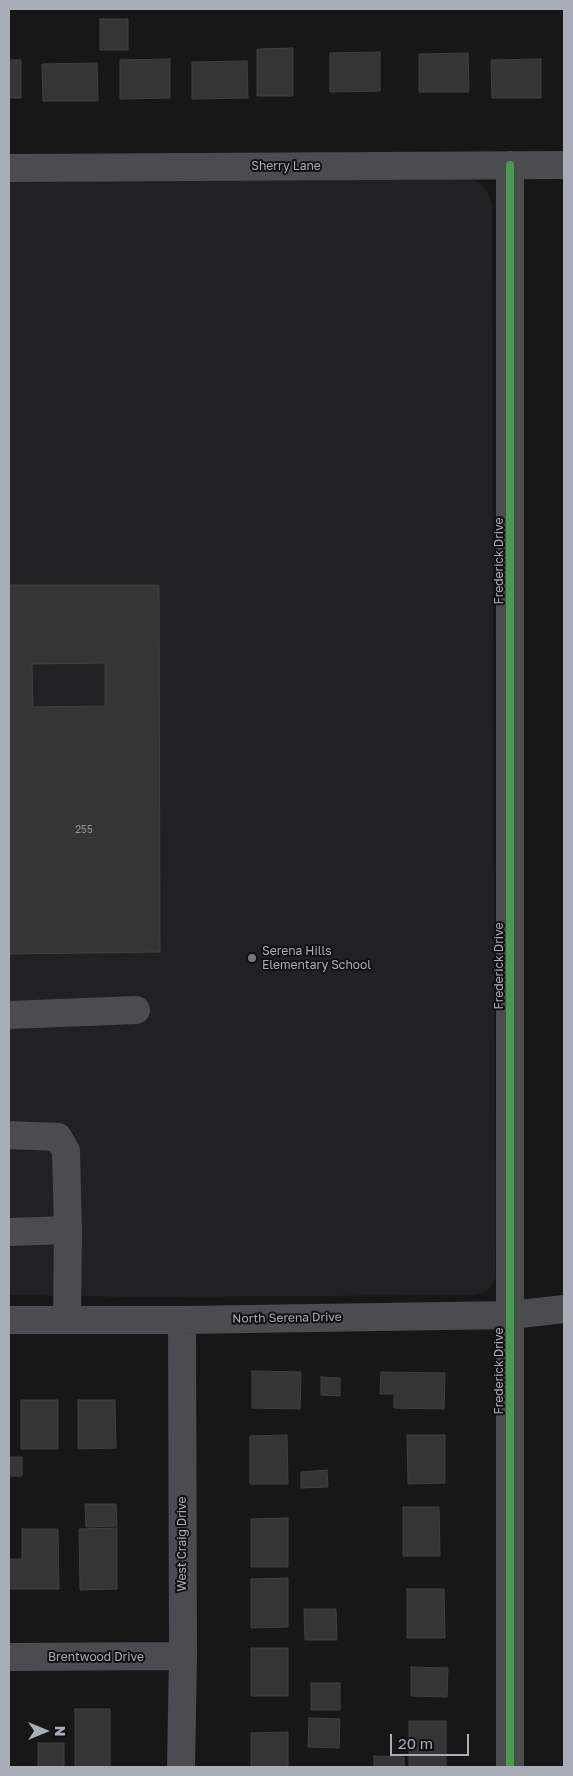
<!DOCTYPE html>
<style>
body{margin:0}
#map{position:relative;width:573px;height:1776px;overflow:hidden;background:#171717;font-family:"Golos Text",sans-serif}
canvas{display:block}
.frame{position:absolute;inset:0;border:10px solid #a8adb8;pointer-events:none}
.north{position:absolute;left:20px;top:1706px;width:50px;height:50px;-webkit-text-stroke:4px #111113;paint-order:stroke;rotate:90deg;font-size:14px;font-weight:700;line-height:20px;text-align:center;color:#a8adb8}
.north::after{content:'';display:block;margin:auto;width:18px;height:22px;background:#a8adb8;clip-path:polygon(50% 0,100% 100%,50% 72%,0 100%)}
.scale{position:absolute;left:390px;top:1734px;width:79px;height:22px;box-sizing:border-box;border:2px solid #a8adb8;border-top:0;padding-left:6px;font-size:15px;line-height:18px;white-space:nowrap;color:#a8adb8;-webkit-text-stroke:4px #111113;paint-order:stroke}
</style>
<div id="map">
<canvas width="573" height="1776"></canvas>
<div class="frame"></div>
<div class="north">N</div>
<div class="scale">20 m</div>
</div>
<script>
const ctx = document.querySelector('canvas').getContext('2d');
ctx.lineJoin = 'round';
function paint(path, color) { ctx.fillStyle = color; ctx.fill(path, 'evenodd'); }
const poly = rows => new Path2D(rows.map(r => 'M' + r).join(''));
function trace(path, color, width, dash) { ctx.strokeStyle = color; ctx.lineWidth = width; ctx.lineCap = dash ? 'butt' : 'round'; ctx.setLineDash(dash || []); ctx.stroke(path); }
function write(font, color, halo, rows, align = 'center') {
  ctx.font = font + ' "Golos Text",sans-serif'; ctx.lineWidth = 4; ctx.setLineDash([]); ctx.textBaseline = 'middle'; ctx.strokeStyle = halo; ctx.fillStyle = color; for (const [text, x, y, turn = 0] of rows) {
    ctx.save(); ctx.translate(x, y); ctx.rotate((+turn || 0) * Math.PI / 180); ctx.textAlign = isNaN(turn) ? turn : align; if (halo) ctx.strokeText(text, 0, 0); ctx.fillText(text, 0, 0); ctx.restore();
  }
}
const built = poly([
 [468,179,480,183,488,192,492,206,495,1277,490,1288,482,1293,472,1295,138,1297,9,1295,9,181]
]);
const building = poly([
 [100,19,128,19,128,50,100,50,100,19],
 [293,48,293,96,257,96,257,49,293,48],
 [380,52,380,91,330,92,330,53,380,52],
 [468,53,469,92,419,92,419,54,468,53],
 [170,59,170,98,120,99,120,60,170,59],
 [541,59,541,98,492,98,491,60,541,59],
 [9,60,21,60,21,98,9,98,9,60],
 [247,61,248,98,192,99,192,62,247,61],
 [97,63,98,101,43,101,42,64,97,63],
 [9,585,159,585,160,952,9,954,9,585],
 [105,663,105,706,33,707,32,664,105,663],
 [252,1371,301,1372,300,1409,252,1408,252,1371],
 [381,1372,445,1373,444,1409,394,1408,394,1394,380,1394,381,1372],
 [321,1377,340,1378,340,1396,321,1395,321,1377],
 [21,1400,58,1400,58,1449,21,1449,21,1400],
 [78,1400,115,1400,116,1448,78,1449,78,1400],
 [287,1435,288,1484,250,1484,250,1436,287,1435],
 [407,1435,445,1435,445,1483,408,1484,407,1435],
 [9,1457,22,1457,22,1476,9,1476,9,1457],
 [327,1470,328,1487,301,1488,301,1472,327,1470],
 [85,1504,116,1504,117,1526,86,1527,85,1504],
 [403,1507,439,1507,440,1556,403,1556,403,1507],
 [288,1518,288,1567,251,1567,251,1519,288,1518],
 [117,1528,117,1589,80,1590,79,1529,117,1528],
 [22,1529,58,1529,59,1589,9,1589,9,1559,22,1559,22,1529],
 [288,1578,288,1627,251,1628,251,1579,288,1578],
 [407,1589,444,1589,445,1638,407,1638,407,1589],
 [304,1609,336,1609,337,1640,305,1640,304,1609],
 [251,1648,288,1648,288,1696,251,1696,251,1648],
 [411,1667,448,1668,447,1697,411,1696,411,1667],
 [311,1683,340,1683,340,1710,311,1710,311,1683],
 [75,1709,110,1709,110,1767,75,1767,75,1709],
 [309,1718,340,1719,339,1748,308,1747,309,1718],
 [409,1721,446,1721,446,1767,409,1767,409,1721],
 [288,1732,288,1767,251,1767,251,1733,288,1732],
 [38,1743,64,1743,64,1767,38,1767,38,1743],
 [374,1756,404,1757,404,1767,374,1767,374,1756]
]);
const minor = poly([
 [9,168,564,165],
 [9,1015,136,1010],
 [9,1135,58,1137,66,1151,68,1230,9,1232],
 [9,1320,182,1320,511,1315,564,1309],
 [67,1320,68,1230],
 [9,1657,183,1656],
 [181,1767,183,1656,182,1320],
 [510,1767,510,165]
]);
const cycleway = poly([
 [510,1767,510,165]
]);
const markers = [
 [252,958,5,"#757880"]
];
const numberNames = [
 ["255",84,830]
];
const streetNames = [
 ["Sherry Lane",286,166],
 ["Frederick Drive",499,561,-90],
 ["Frederick Drive",499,966,-90],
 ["North Serena Drive",287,1318,-1],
 ["Frederick Drive",499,1371,-90],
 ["West Craig Drive",182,1544,-90],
 ["Brentwood Drive",96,1657]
];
const poiNames = [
 ["Serena Hills",262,951],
 ["Elementary School",262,965]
];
paint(built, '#212123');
paint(building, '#353536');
trace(building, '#3f4043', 1);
trace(minor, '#4b4c50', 28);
trace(cycleway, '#469c4c', 8);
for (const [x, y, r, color] of markers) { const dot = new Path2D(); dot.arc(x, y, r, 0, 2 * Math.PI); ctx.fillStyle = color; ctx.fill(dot); trace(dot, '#111113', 2); }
write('10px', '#8b8f98', null, numberNames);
write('12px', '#a8adb8', '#111113', streetNames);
write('12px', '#a8adb8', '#111113', poiNames, 'left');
</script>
